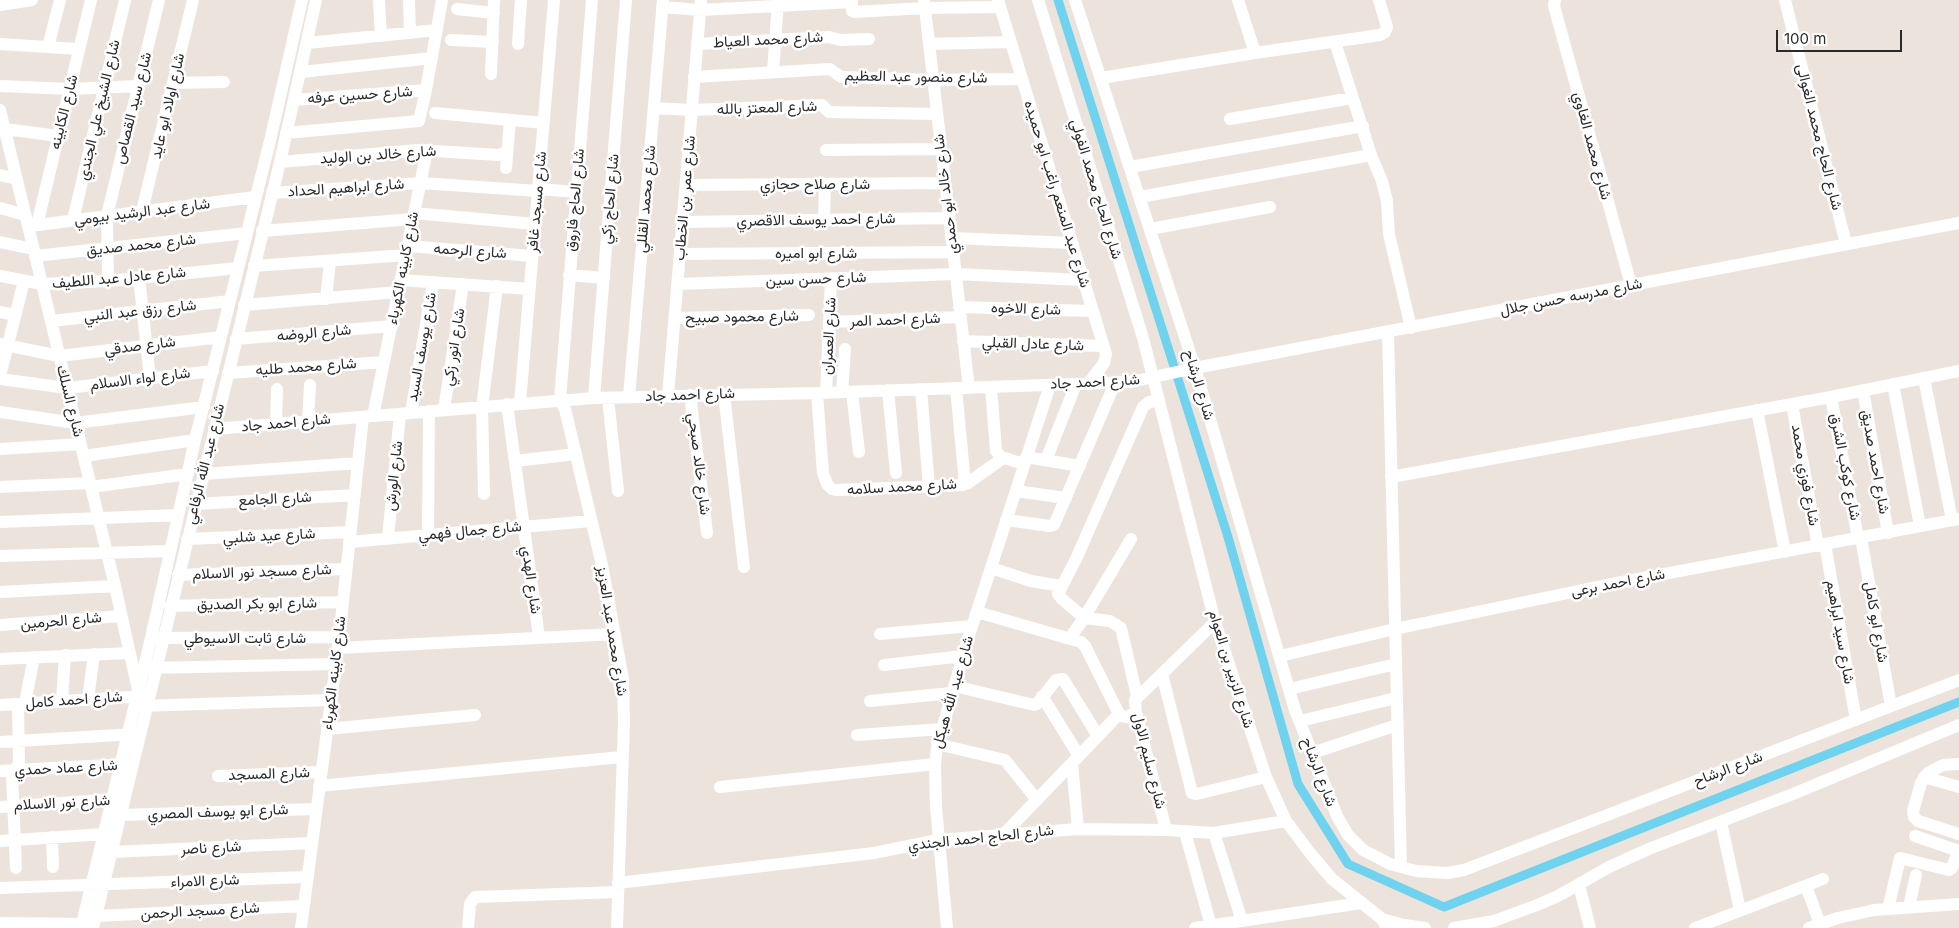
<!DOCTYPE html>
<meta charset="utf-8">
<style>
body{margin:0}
#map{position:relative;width:1959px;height:928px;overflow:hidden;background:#ece4dc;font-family:Inter,sans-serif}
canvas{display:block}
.scale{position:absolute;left:1776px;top:30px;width:126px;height:22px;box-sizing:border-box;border:2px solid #2a2a2a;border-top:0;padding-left:6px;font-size:15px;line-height:18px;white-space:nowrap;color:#2a2a2a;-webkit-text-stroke:4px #fff;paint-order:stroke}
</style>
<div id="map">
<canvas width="1959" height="928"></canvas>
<div class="scale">100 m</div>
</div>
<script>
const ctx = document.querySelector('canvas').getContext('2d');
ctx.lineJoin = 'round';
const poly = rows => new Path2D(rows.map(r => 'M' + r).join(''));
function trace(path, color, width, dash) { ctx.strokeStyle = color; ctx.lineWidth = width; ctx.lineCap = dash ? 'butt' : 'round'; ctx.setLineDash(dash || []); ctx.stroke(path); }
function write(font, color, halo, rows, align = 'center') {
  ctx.font = font + ' Inter,Vazirmatn,sans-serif'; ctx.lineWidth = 5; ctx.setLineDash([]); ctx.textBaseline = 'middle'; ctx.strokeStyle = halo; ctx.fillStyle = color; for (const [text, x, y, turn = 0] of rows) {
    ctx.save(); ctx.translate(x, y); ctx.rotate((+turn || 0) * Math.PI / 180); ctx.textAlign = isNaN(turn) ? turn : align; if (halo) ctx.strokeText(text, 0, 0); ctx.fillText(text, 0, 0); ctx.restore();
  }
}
const canal = poly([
 [1058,0,1228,537,1298,784,1348,864,1444,907,1959,702]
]);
const minor = poly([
 [379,0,381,36],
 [409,0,410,33],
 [592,0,560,400,565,409,602,565,623,679,624,723,617,928],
 [924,0,969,388],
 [998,0,1106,354,1104,363,1088,384],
 [1038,0,1143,338,1215,622,1266,777,1286,821,1310,853,1332,879,1382,919,1387,928],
 [1075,0,1195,368,1295,710,1337,816,1348,835,1363,850,1390,864,1416,871,1447,873,1464,870,1959,680],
 [1238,0,1255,53],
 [1555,0,1554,6,1631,285],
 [1785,0,1846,244],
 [0,5,32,0],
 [662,7,700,10,852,2,852,11,854,12,925,8,1000,7],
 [457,9,494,13],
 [451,40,493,42],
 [1335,42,1371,155,1382,181,1387,201,1389,234,1411,328],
 [307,43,437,30],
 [0,44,79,49],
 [518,44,521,0],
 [697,44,829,37,840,40,869,39],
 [929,44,1010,42],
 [48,47,60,0],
 [301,72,432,58],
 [773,72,778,0],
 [491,74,494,0],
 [694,77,830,69,841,77,933,80,1021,79],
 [1101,78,1255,53,1380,35,1385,32,1387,27,1379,0],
 [173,83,224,82],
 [0,86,70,89,138,86],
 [294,100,426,90],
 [654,108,692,110,822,105,829,112,937,114],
 [0,110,115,586,138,690],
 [435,113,544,123],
 [1230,119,1352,98],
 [5,129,58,136],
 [286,133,419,121,426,90,442,0],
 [826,150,941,149],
 [280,162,418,150,499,155,506,152],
 [1130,167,1363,126],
 [506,168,510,120],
 [0,175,17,179],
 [686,185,945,183],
 [538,189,576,192],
 [272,193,421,183,538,191],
 [1140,197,1371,155],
 [0,208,25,215],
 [142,211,193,0],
 [414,213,535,224],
 [73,220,125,0],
 [824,220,825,184],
 [683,222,949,218],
 [37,225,91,0],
 [30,226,255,197],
 [1150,229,1270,207],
 [262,231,413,219],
 [951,238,1072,243],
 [0,242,33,249],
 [408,246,532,256],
 [680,254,953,252],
 [35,256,247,233],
 [254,266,406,255],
 [569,275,604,278],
 [0,276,42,284,108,281,238,268],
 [139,277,150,378],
 [401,280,529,289],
 [108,281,107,216,159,0],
 [677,284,955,274,1083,280],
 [326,299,330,261],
 [244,305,398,292],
 [959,307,1092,311],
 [0,312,15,315],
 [675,318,809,315],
 [51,321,230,301],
 [829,322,960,317],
 [1388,332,1401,867],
 [236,339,392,326],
 [963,341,1103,346],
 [0,344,59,356,221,337],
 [228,373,384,362],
 [0,376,24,281],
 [1924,378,1952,520],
 [0,379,67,388,213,371],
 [1893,384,1920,526],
 [991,387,996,451,1001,457,1024,464],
 [956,388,965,484],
 [921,389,929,487],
 [888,390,896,473],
 [1863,390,1888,533],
 [842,392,845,349],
 [852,392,859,452],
 [817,393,823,473,827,484,832,489,836,490,963,485,968,483,1003,458],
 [826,393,831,279],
 [724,394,744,567],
 [690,395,707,533],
 [668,396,701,0],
 [629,397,663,0],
 [1831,397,1858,538],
 [594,398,626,0],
 [608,398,618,491],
 [520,403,554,0],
 [507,404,539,637],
 [1792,404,1818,546],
 [444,410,463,284],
 [1757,410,1785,552],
 [0,412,75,423,204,407],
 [411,413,433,282],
 [373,416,427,150],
 [308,422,310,385],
 [276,424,277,389],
 [214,429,594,398,817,393,1131,382,1195,368,1959,223],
 [0,449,81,444],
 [84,456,195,440],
 [1026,457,1080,466],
 [1046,460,1076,384],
 [515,461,576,454],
 [203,474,358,463],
 [1391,477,1831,397,1959,371],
 [0,487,90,483],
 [91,487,188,474],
 [1016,491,1066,498],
 [484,494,482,407,497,286],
 [195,504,355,495],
 [1006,520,1050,526,1054,525,1115,383],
 [0,522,178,515],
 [428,535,429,411],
 [388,538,400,414],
 [1861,538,1891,706],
 [187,539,350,532],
 [349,542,591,521],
 [1825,544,1856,720],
 [0,556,170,551],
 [991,568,1031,581,1062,586],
 [178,575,346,569],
 [0,592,115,586],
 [170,606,343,602],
 [977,612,1081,642,1085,646,1119,714,1121,716,1127,717,1136,712],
 [0,625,121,616],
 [880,634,972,626],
 [156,638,339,637],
 [1070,638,1084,618,1131,539],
 [338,648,615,634],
 [1280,656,1395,629,1621,582,1959,519],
 [0,659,129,653],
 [884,665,963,656],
 [148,668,335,664],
 [1162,674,1192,793,1197,794,1266,777],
 [954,686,1034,705,1037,704,1056,680,1063,679,1098,736,1004,834],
 [1289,689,1396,664],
 [1042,696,1079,756],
 [1137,696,1121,628,1110,621,1084,618,1061,598,1058,594,1076,559,1143,407,1149,402,1158,401],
 [88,699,94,654],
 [62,701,65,655],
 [870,701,952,693],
 [25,703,34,657],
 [0,705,145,696],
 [138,706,331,700],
 [1300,721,1396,698],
 [327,729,475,715],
 [857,735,942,729],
 [1098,736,1119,714],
 [0,742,135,734],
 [937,744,1005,760,1037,800],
 [1312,753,1397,725],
 [1072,764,1078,829],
 [1959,764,1943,765,1928,773,1921,783,1913,811,1914,817,1918,821,1959,834],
 [0,771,127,764],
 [218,776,321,772],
 [1924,777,1959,787],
 [319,786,622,757],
 [720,787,935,764],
 [0,807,120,799],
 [120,815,316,809],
 [1721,822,1740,910],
 [1166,830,1136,712,1135,700,1215,622],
 [1185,832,1211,926],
 [1214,833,1242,921],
 [1915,836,1959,851],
 [52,837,53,867],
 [0,841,104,834],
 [111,852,312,843],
 [16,868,12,775,19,763,18,704],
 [618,883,874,853,938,840,1078,829,1166,830,1214,833,1286,821],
 [1579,885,1590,928],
 [1806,886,1820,924],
 [0,888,307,877],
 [1909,907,1916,875],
 [1888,909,1900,858,1949,870,1952,868,1958,851],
 [96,916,303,906],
 [1382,919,1404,925,1425,928],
 [0,923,82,924],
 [81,928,151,638,195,440,270,141,302,0],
 [93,928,280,162,316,0],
 [301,928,338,648,363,417],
 [468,928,470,904,475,897,617,892],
 [947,928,936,807,935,764,937,747,967,642,1050,385],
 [1195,928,1361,903],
 [1454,928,1494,921,1537,905,1558,896,1609,867,1651,848,1793,794,1959,725],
 [1695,928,1823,879],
 [1809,928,1838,918,1874,910,1959,904]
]);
const streetNames = [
 ["شارع محمد العياط",768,40,-3],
 ["شارع منصور عبد العظيم",916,77,1],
 ["شارع حسين عرفه",360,95,-4],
 ["شارع اولاد ابو عايد",168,106,-77],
 ["شارع سيد القصاص",133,108,-76],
 ["شارع المعتز بالله",767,108,-2],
 ["شارع الشيخ علي الجندي",99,110,-77],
 ["شارع الكابينه",64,112,-76],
 ["شارع الحاج محمد الغوالى",1819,137,76],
 ["شارع محمد الغاوي",1592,146,75],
 ["شارع خالد بن الوليد",378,155,-4],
 ["شارع صلاح حجازي",815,184],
 ["شارع ابراهيم الحداد",346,188,-4],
 ["شارع الحاج محمد الفولي",1096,189,73],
 ["شارع خالد ابو حمدي",946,194,-97],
 ["شارع عبد المنعم راغب ابو حميده",1057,194,73],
 ["شارع عمر بن الخطاب",685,198,-85],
 ["شارع الحاج زكي",610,199,-85],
 ["شارع محمد القللي",646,199,-85],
 ["شارع الحاج فاروق",575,200,-85],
 ["شارع مسجد غافر",537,202,-85],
 ["شارع عبد الرشيد بيومي",142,212,-7],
 ["شارع احمد يوسف الاقصري",816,220,-1],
 ["شارع محمد صديق",141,245,-6],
 ["شارع الرحمه",470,251,4],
 ["شارع ابو اميره",816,253],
 ["شارع كابينه الكهرباء",403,268,-79],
 ["شارع عادل عبد اللطيف",119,278,-5],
 ["شارع حسن سين",816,279,-2],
 ["شارع مدرسه حسن جلال",1571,297,-11],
 ["شارع الاخوه",1026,309,2],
 ["شارع رزق عبد النبي",140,311,-6],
 ["شارع محمود صبيح",742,317,-1],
 ["شارع احمد المر",895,320,-2],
 ["شارع الروضه",314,333,-5],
 ["شارع العمران",829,336,-87],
 ["شارع عادل القبلي",1033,344,2],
 ["شارع صدقي",140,346,-7],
 ["شارع يوسف السيد",422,347,-80],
 ["شارع انور زكي",454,347,-81],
 ["شارع محمد طليه",306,367,-4],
 ["شارع لواء الاسلام",140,379,-7],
 ["شارع احمد جاد",1095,382,-3],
 ["شارع الرشاح",1199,385,73],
 ["شارع احمد جاد",690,395,-2],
 ["شارع السلك",70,401,76],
 ["شارع احمد جاد",286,423,-5],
 ["شارع احمد صديق",1875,462,80],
 ["شارع عبد الله الرفاعي",205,464,-76],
 ["شارع خالد صبحي",699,464,83],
 ["شارع كوكب الشرق",1845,467,79],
 ["شارع فوزي محمد",1805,475,80],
 ["شارع الورش",394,476,-84],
 ["شارع محمد سلامه",902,487,-3],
 ["شارع الجامع",275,499,-3],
 ["شارع جمال فهمي",470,531,-5],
 ["شارع عيد شلبي",269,536,-3],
 ["شارع مسجد نور الاسلام",262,572,-2],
 ["شارع الهدي",531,580,82],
 ["شارع احمد برعى",1618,583,-11],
 ["شارع ابو بكر الصديق",257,604,-1],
 ["شارع الحرمين",61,621,-5],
 ["شارع ابو كامل",1876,622,80],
 ["شارع محمد عبد العزيز",612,631,81],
 ["شارع سيد ابراهيم",1840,632,80],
 ["شارع ثابت الاسيوطي",245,638],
 ["شارع الزبير بن العوام",1231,669,73],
 ["شارع كابينه الكهرباء",334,673,-83],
 ["شارع عبد الله هيكل",953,692,-74],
 ["شارع احمد كامل",74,700,-4],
 ["شارع سليم الاول",1149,761,76],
 ["شارع عماد حمدي",66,768,-3],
 ["شارع الرشاح",1728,769,-21],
 ["شارع الرشاح",1319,772,69],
 ["شارع المسجد",269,774,-2],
 ["شارع نور الاسلام",62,803,-3],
 ["شارع ابو يوسف المصري",218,812,-2],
 ["شارع الحاج احمد الجندي",981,838,-6],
 ["شارع ناصر",211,848,-3],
 ["شارع الامراء",205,881,-2],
 ["شارع مسجد الرحمن",200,911,-3]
];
trace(canal, '#6fd2ee', 9);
trace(minor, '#fff', 12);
write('15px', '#2a2a2a', '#fff', streetNames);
</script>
